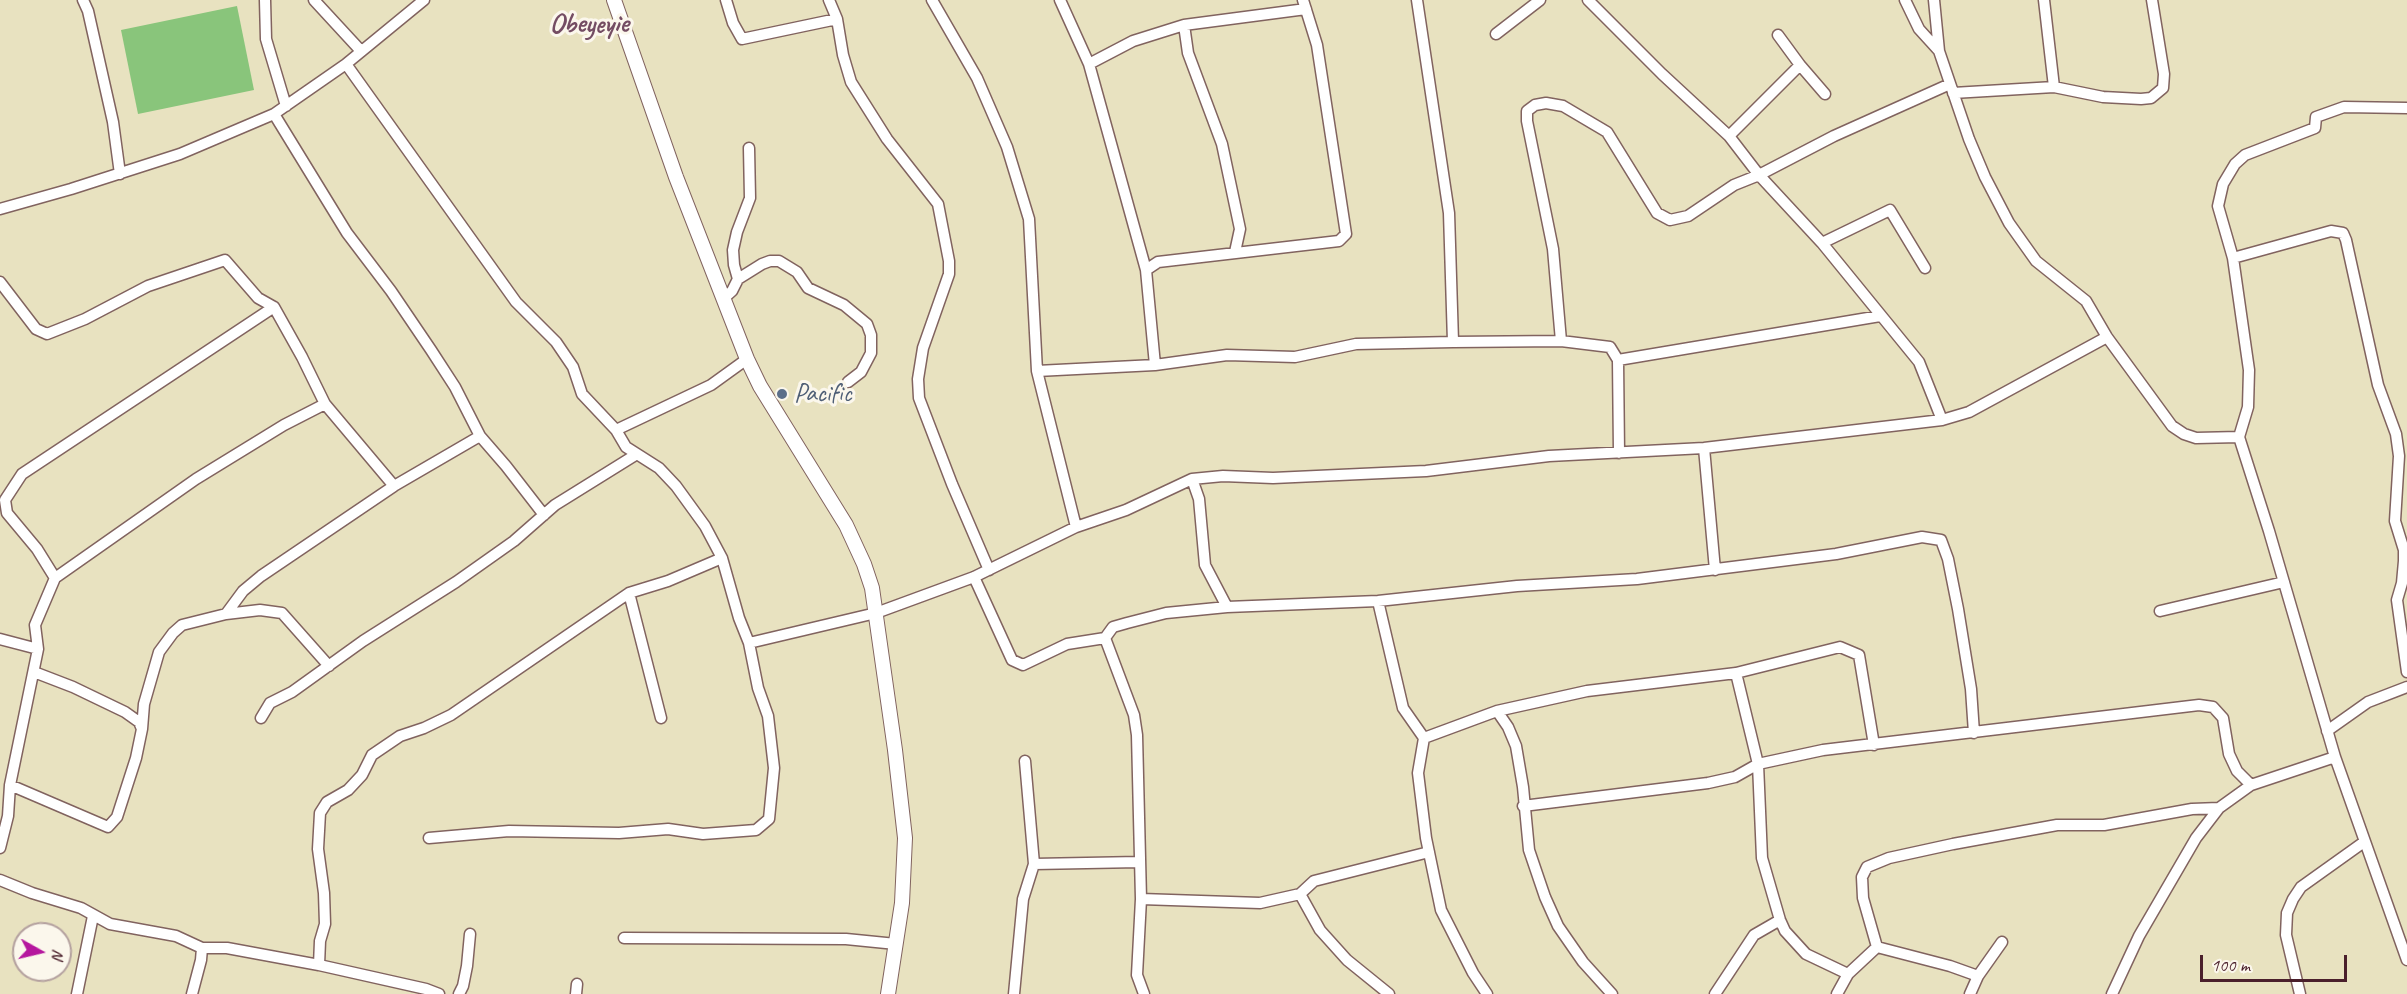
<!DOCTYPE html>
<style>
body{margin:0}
#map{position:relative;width:2407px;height:994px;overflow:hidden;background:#e8e2c0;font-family:Caveat,sans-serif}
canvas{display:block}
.north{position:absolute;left:12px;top:922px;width:60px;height:60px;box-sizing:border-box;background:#fbf7ec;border:2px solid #b4a19f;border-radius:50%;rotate:98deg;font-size:16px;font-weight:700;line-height:24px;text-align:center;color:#4a1f2b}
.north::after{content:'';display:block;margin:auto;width:21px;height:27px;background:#b5179e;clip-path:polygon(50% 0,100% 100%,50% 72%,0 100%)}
.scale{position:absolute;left:2200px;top:955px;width:147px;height:27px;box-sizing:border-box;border:3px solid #4a1f2b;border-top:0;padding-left:8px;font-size:18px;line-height:21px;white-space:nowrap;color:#4a1f2b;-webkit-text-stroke:4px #fbf7ec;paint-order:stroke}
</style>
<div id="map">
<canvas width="2407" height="994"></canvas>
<div class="north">N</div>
<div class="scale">100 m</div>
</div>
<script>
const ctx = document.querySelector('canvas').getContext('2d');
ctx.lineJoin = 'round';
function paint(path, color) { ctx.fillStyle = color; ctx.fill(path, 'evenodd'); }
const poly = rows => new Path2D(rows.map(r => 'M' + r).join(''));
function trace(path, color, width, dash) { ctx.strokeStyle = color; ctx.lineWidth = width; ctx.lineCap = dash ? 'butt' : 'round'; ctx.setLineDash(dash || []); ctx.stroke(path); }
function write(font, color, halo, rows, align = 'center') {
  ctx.font = font + ' Caveat,sans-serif'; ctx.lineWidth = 6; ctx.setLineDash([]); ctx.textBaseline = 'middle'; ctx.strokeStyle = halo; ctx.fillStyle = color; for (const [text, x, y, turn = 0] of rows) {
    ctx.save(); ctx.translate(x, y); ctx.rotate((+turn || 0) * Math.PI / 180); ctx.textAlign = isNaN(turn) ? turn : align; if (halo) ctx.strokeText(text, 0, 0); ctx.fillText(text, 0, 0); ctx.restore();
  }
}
const green = poly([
 [237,6,254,90,138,114,121,30]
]);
const minor = poly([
 [83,0,88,11,113,122,120,174],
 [265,0,266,39,286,106],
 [314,0,361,51],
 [726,0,733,23,742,39,837,19],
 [829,0,837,19,843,55,851,82,887,139,938,204,949,261,949,274,923,348,918,379,919,398,952,484,989,570],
 [932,0,977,78,1007,147,1029,219,1037,371,1076,527],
 [1060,0,1089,64,1146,270,1155,365],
 [1417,0,1449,213,1453,342],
 [1588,0,1662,74,1729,136,1759,175,1822,243,1919,362,1942,420],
 [1905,0,1919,29,1939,51],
 [1934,0,1939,51,1969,139,1985,177,2009,223,2036,261,2086,301,2107,337,2172,426,2184,434,2196,438,2239,437],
 [2044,0,2054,87],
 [1184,25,1188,53,1222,144,1240,229,1235,252],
 [1496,34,1540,0],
 [1778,35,1800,65,1825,94],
 [346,64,516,302,556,342,573,367,582,394,616,430,626,447,659,468,676,486,705,526,722,558,739,618,749,643,758,688,768,716,774,768,769,819,756,830,703,834,668,829,619,833,509,831,429,838],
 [1089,64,1133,41,1184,25,1306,9],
 [1953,93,2054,87,2103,97,2141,99,2151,98,2163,88,2164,74,2152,0],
 [2407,108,2344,107,2316,117,2315,128,2245,155,2235,164,2223,184,2218,206,2233,258,2249,370,2248,407,2239,437,2269,531,2335,757,2407,960],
 [274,114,347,233,391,291,431,350,455,387,480,436,506,466,544,515],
 [1729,136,1800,65],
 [0,209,71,189,180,154,274,114,346,64,424,0],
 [1822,243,1890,210,1925,268],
 [2233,258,2331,231,2343,233,2346,240,2378,385,2396,434,2399,456,2395,521,2404,550,2404,561,2402,583,2397,600,2407,672],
 [1146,270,1158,262,1339,241,1346,234,1317,45,1303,0],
 [738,279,762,264,770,261,779,261,797,272,808,288,844,305,867,324,871,335,871,353,861,372,848,382],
 [0,282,36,329,47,334,85,319,148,286,225,260,258,298,274,307,302,357,325,404,394,486],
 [723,299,732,291,738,279,734,265,733,250,737,232,750,198,749,148],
 [1561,341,1553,249,1527,121,1527,111,1535,105,1546,103,1563,106,1607,132,1657,213,1670,220,1688,216,1734,185,1759,175,1834,136,1950,84],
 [1037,371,1155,365,1227,355,1295,357,1356,344,1453,342,1561,341,1610,347,1618,360],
 [616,430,711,385,747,359],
 [1704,448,1715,570],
 [1619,453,1618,360,1880,316],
 [1192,479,1199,499,1205,565,1227,607,1378,601,1517,586,1637,579,1836,554,1922,537,1941,540,1948,559,1958,609,1971,689,1974,733],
 [974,577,1012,660,1023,665,1067,644,1105,638,1113,627,1127,623,1166,613,1227,607],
 [55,578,37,549,7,513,5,500,22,474,274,307],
 [629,593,661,718],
 [1378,601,1403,708,1424,738,1418,773,1426,838,1441,910,1473,973,1487,994],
 [2160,611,2284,582],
 [226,614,243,591,261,576,394,486,480,436],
 [1105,638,1134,715,1137,735,1141,899,1137,975,1144,994],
 [0,639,38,649],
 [749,643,876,613,974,577,1076,527,1126,510,1192,479,1223,476,1273,478,1426,471,1549,456,1704,448,1942,420,1969,412,2107,337],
 [1736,673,1758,764,1762,858,1780,920,1785,931,1806,954,1848,974],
 [1497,711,1508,727,1516,746,1523,787,1529,850,1545,897,1558,926,1583,962,1612,994],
 [261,718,270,703,292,692,363,641,456,582,514,541,555,505,637,454],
 [142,729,144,704,159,652,173,633,182,625,226,614,260,610,282,613,329,666],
 [2327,731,2368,702,2407,687],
 [1424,738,1497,711,1587,691,1736,673,1840,647,1859,655,1874,745],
 [10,785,108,827,117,817,136,758,142,729,139,722,125,712,73,687,34,672],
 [1523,806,1708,783,1735,777,1758,764,1823,750,2199,705,2213,707,2223,718,2229,754,2237,771,2251,785],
 [0,848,8,816,10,785,38,649,35,625,55,578,196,479,284,425,325,404],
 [1034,864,1139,862],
 [0,880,32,893,81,908,110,924,176,936,202,948,227,948,319,965,426,989,439,994],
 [1300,894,1320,930,1347,960,1389,994],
 [1141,899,1260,903,1300,894,1314,881,1429,852],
 [624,938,846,939,896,944],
 [1877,947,1863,898,1862,877,1867,867,1889,858,1953,844,2057,825,2104,825,2192,809,2219,808],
 [319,965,320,941,325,924,324,893,318,849,320,813,327,802,348,790,362,775,372,755,400,736,424,728,451,715,629,593,668,581,722,558],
 [77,994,93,916],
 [192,994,201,960,202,948],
 [459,994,463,986,467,966,470,934],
 [576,994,577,984],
 [1014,994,1023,899,1034,864,1025,761],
 [1715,994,1754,935,1780,920],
 [1837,994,1848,974,1877,947,1950,966,1978,976],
 [1970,994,1978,976,2002,942],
 [2112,994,2139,936,2196,838,2219,808,2251,785,2335,757],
 [2300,994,2286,935,2287,913,2293,899,2301,887,2364,842]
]);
const major = poly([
 [614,0,676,177,747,359,760,386,846,525,864,564,872,588,895,750,905,838,902,903,888,994]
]);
const markers = [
 [782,394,6,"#5c6f8a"]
];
const serviceNames = [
 ["Pacific",794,394]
];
const quarterNames = [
 ["Obeyeyie",589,25]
];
paint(green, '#89c57b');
trace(minor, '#81635f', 13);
trace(major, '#81635f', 16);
trace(minor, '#fff', 10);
trace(major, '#fff', 14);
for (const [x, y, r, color] of markers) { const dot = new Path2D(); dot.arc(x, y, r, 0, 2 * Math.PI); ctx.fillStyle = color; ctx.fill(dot); trace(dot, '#fbf7ec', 2); }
write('26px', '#4e5e75', '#fbf7ec', serviceNames, 'left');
write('bold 28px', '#744d63', '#fbf7ec', quarterNames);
</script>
